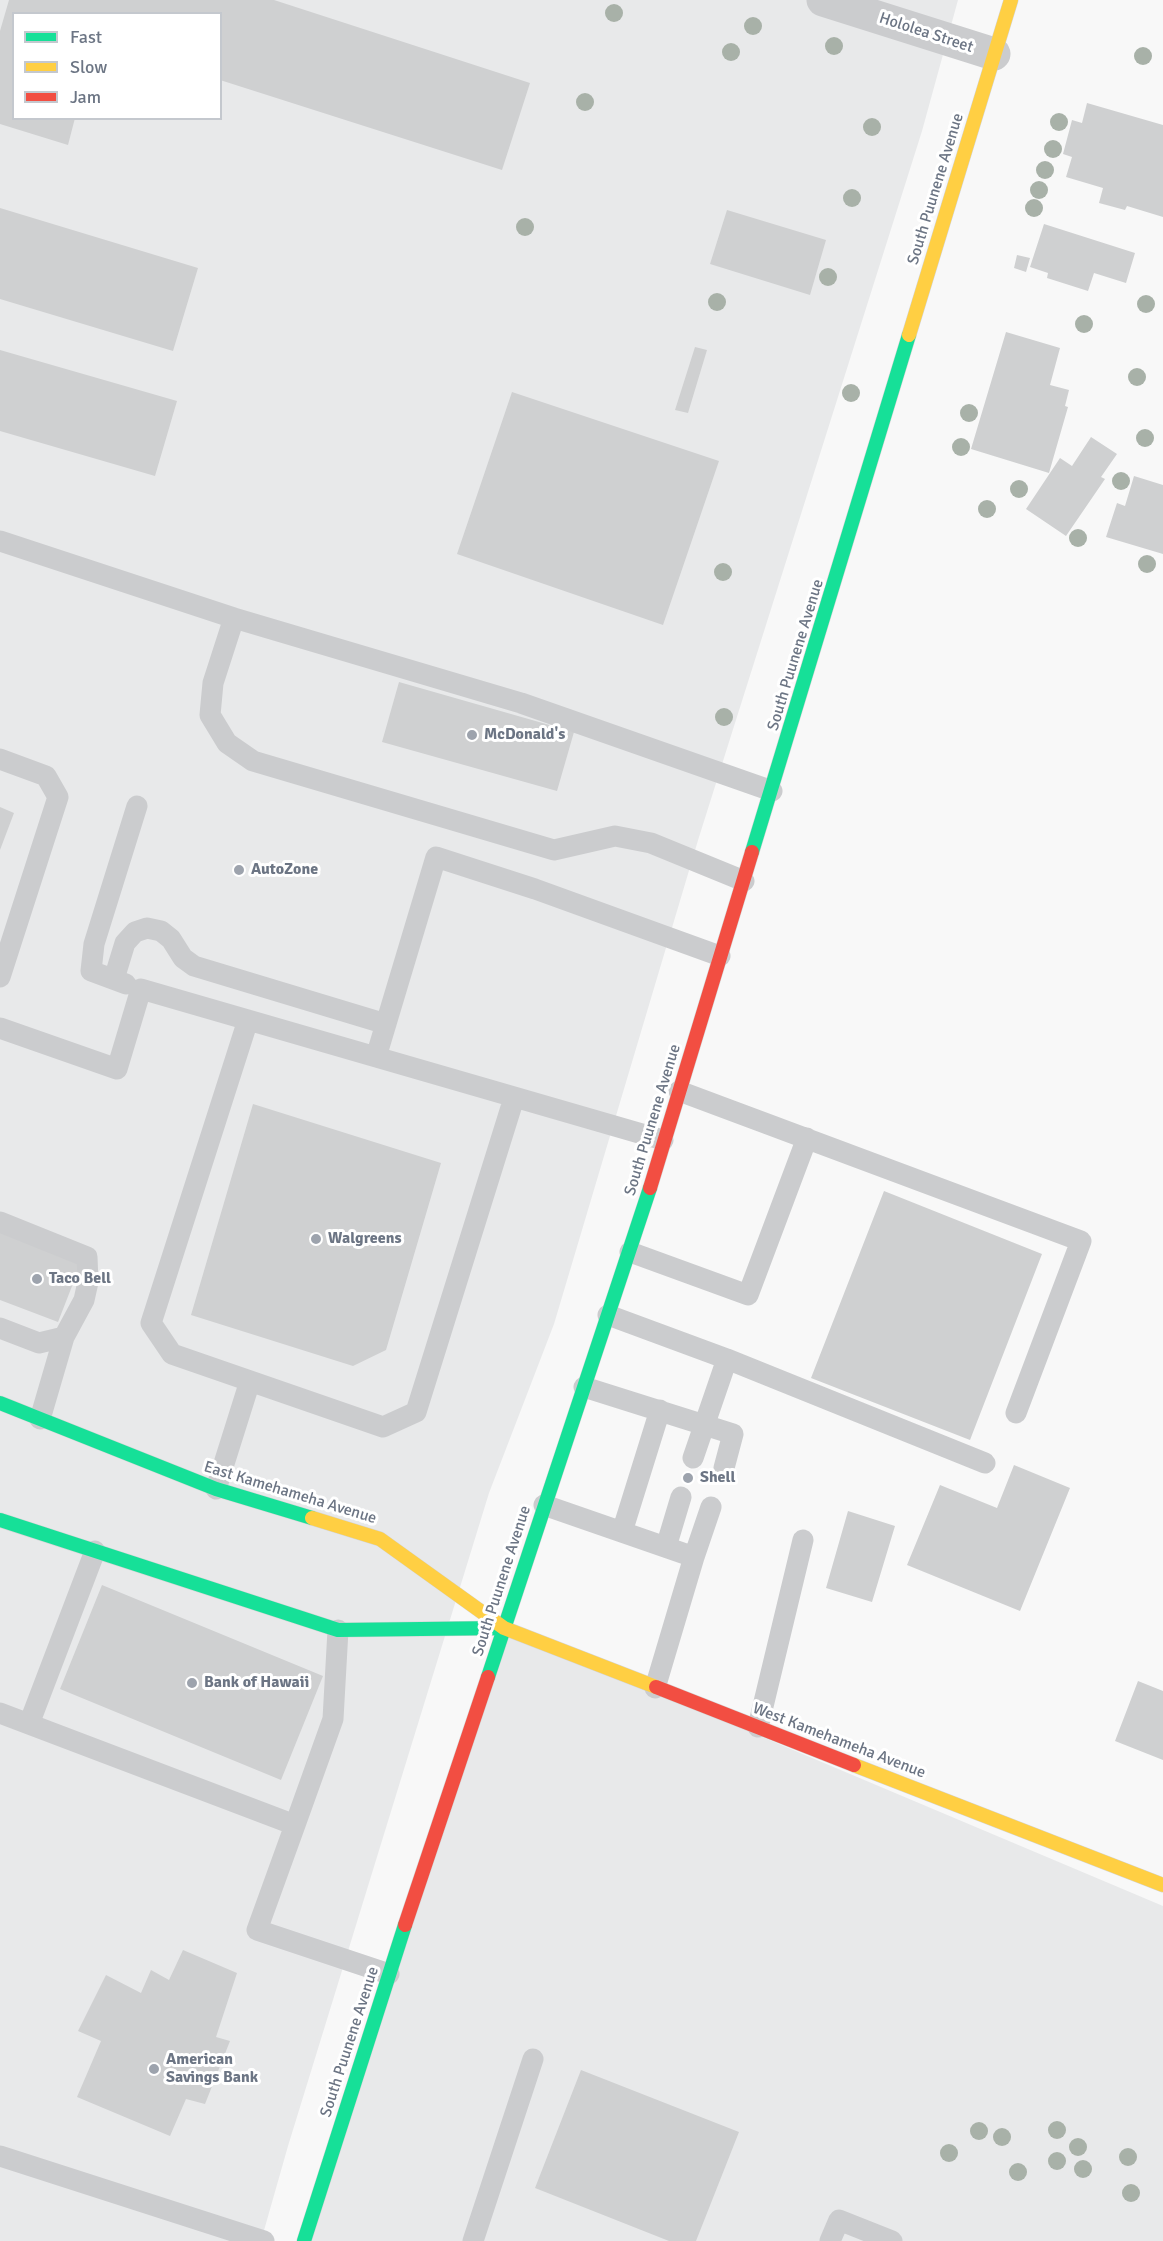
<!DOCTYPE html>
<style>
body{margin:0}
#map{position:relative;width:1163px;height:2241px;overflow:hidden;background:#f8f8f8;font-family:Signika,sans-serif}
canvas{display:block}
.legend{position:absolute;left:12px;top:12px;width:210px;height:108px;box-sizing:border-box;background:#fff;border:2px solid #c4c8ce;margin:0;padding:8px 10px;list-style:none;font-size:18px;color:#6c7584}
.legend li{display:flex;align-items:center;gap:12px;height:30px}
.legend b{width:30px;border:2px solid #c4c8ce}
</style>
<div id="map">
<canvas width="1163" height="2241"></canvas>
<ul class="legend">
<li><b style="height:8px;background:#16e098"></b>Fast</li>
<li><b style="height:8px;background:#ffcf43"></b>Slow</li>
<li><b style="height:8px;background:#f24e42"></b>Jam</li>
</ul>
</div>
<script>
const ctx = document.querySelector('canvas').getContext('2d');
ctx.lineJoin = 'round';
function paint(path, color) { ctx.fillStyle = color; ctx.fill(path, 'evenodd'); }
const poly = rows => new Path2D(rows.map(r => 'M' + r).join(''));
function trace(path, color, width, dash) { ctx.strokeStyle = color; ctx.lineWidth = width; ctx.lineCap = dash ? 'butt' : 'round'; ctx.setLineDash(dash || []); ctx.stroke(path); }
function write(font, color, halo, rows, align = 'center') {
  ctx.font = font + ' Signika,sans-serif'; ctx.lineWidth = 6; ctx.setLineDash([]); ctx.textBaseline = 'middle'; ctx.strokeStyle = halo; ctx.fillStyle = color; for (const [text, x, y, turn = 0] of rows) {
    ctx.save(); ctx.translate(x, y); ctx.rotate((+turn || 0) * Math.PI / 180); ctx.textAlign = isNaN(turn) ? turn : align; if (halo) ctx.strokeText(text, 0, 0); ctx.fillText(text, 0, 0); ctx.restore();
  }
}
const built = poly([
 [0,0,958,0,922,131,699,837,554,1324,489,1493,288,2146,261,2241,0,2241],
 [14,14,220,14,220,118,14,118],
 [504,1628,1163,1906,1163,2241,304,2241]
]);
const building = poly([
 [9,0,274,0,530,83,502,170,220,80,220,14,14,14,14,118,75,118,68,145,0,124,0,31],
 [1087,103,1163,125,1163,217,1127,206,1125,210,1099,203,1103,188,1066,177,1072,157,1063,154,1072,120,1082,123],
 [0,208,198,268,173,351,0,299],
 [727,210,826,240,810,295,710,264],
 [1044,224,1135,253,1126,283,1094,273,1088,291,1047,278,1048,273,1030,267],
 [1017,255,1030,258,1026,272,1014,268],
 [1006,332,1060,348,1050,385,1069,390,1065,406,1068,407,1049,473,971,449],
 [695,347,707,350,688,413,675,410],
 [0,350,177,401,155,476,0,431],
 [512,392,719,461,663,625,457,554],
 [1091,437,1117,454,1101,477,1105,479,1066,536,1026,509,1060,458,1072,466],
 [1134,476,1163,485,1163,554,1106,537,1117,503,1125,506],
 [399,682,574,732,557,791,382,742],
 [0,807,14,813,0,850],
 [253,1104,441,1163,386,1350,353,1366,191,1315],
 [884,1191,1042,1254,970,1440,811,1378],
 [0,1225,83,1258,58,1322,0,1300],
 [1014,1465,1070,1488,1020,1611,907,1565,940,1485,997,1508],
 [848,1511,895,1526,872,1602,826,1588],
 [102,1585,323,1676,281,1780,60,1689],
 [1138,1681,1163,1691,1163,1760,1115,1741],
 [183,1950,237,1973,216,2037,230,2041,205,2104,186,2099,170,2136,77,2097,101,2041,78,2031,106,1975,141,1993,151,1970,169,1980],
 [581,2070,739,2132,696,2241,669,2241,535,2188]
]);
const lane = poly([
 [0,541,234,618],
 [0,759,46,776,58,797,0,977],
 [744,881,651,843,615,836,554,850,253,761,227,743,210,715,213,683,223,652,234,618,521,703,772,791],
 [114,979,125,943,135,932,147,928,161,931,171,939,183,958,194,966,386,1024],
 [126,984,91,971,94,944,137,806],
 [248,1020,151,1323,172,1354,383,1427,416,1412,514,1098],
 [0,1028,117,1069,141,989,663,1140],
 [376,1057,436,857,535,889,720,956],
 [679,1091,1081,1241,1016,1413],
 [0,1222,87,1257,88,1282,84,1300,64,1337,39,1343,0,1328],
 [630,1252,748,1295,807,1138],
 [608,1315,727,1359,985,1463],
 [584,1387,733,1434,724,1468],
 [40,1419,64,1337],
 [693,1458,727,1359],
 [216,1489,250,1381],
 [544,1505,694,1557,655,1688],
 [622,1532,660,1410],
 [666,1547,681,1497],
 [694,1557,711,1507],
 [0,1713,295,1825,257,1930,389,1974],
 [29,1724,95,1551],
 [758,1727,803,1540],
 [295,1825,333,1719,338,1630],
 [0,2156,264,2241],
 [473,2241,533,2059],
 [830,2241,839,2220,892,2241]
]);
const street = poly([
 [823,0,994,54]
]);
const fast = poly([
 [752,852,909,335],
 [0,1403,216,1489,312,1518],
 [0,1520,338,1630,504,1628],
 [488,1677,650,1188],
 [304,2241,405,1925]
]);
const slow = poly([
 [909,335,1011,0],
 [312,1518,380,1539,504,1628,656,1687],
 [854,1765,1163,1885]
]);
const jam = poly([
 [650,1188,752,852],
 [656,1687,854,1765],
 [405,1925,488,1677]
]);
const trees = [
 [614,13],
 [753,26],
 [834,46],
 [731,52],
 [1143,56],
 [585,102],
 [1059,122],
 [872,127],
 [1053,149],
 [1045,170],
 [1039,190],
 [852,198],
 [1034,208],
 [525,227],
 [828,277],
 [717,302],
 [1146,304],
 [1084,324],
 [1137,377],
 [851,393],
 [969,413],
 [1145,438],
 [961,447],
 [1121,481],
 [1019,489],
 [987,509],
 [1078,538],
 [1147,564],
 [723,572],
 [724,717],
 [1057,2130],
 [979,2131],
 [1002,2137],
 [1078,2147],
 [949,2153],
 [1128,2157],
 [1057,2161],
 [1083,2169],
 [1018,2172],
 [1131,2193]
];
const markers = [
 [472,735,6,"#9da3ad"],
 [239,870,6,"#9da3ad"],
 [316,1239,6,"#9da3ad"],
 [37,1279,6,"#9da3ad"],
 [688,1478,6,"#9da3ad"],
 [192,1683,6,"#9da3ad"],
 [154,2069,6,"#9da3ad"]
];
const streetNames = [
 ["Hololea Street",926,33,18],
 ["South Puunene Avenue",936,189,-73],
 ["South Puunene Avenue",796,655,-73],
 ["South Puunene Avenue",653,1120,-73],
 ["East Kamehameha Avenue",290,1493,17],
 ["South Puunene Avenue",502,1581,-72],
 ["West Kamehameha Avenue",839,1741,21],
 ["South Puunene Avenue",350,2042,-72]
];
const poiNames = [
 ["McDonald's",484,735],
 ["AutoZone",251,870],
 ["Walgreens",328,1239],
 ["Taco Bell",49,1279],
 ["Shell",700,1478],
 ["Bank of Hawaii",204,1683],
 ["American",166,2060],
 ["Savings Bank",166,2078]
];
paint(built, '#e8e9ea');
paint(building, '#cfd0d1');
trace(fast, '#d4d5d5', 15);
trace(slow, '#d4d5d5', 15);
trace(jam, '#d4d5d5', 15);
trace(lane, '#cbccce', 21);
trace(street, '#cbccce', 33);
trace(fast, '#16e098', 14);
trace(slow, '#ffcf43', 14);
trace(jam, '#f24e42', 14);
ctx.fillStyle = '#a8b1a8';
for (const [x, y] of trees) { ctx.beginPath(); ctx.arc(x, y, 9, 0, 2 * Math.PI); ctx.fill(); }
for (const [x, y, r, color] of markers) { const dot = new Path2D(); dot.arc(x, y, r, 0, 2 * Math.PI); ctx.fillStyle = color; ctx.fill(dot); trace(dot, '#fff', 2); }
write('16px', '#6c7584', '#fff', streetNames);
write('bold 16px', '#6c7584', '#fff', poiNames, 'left');
</script>
